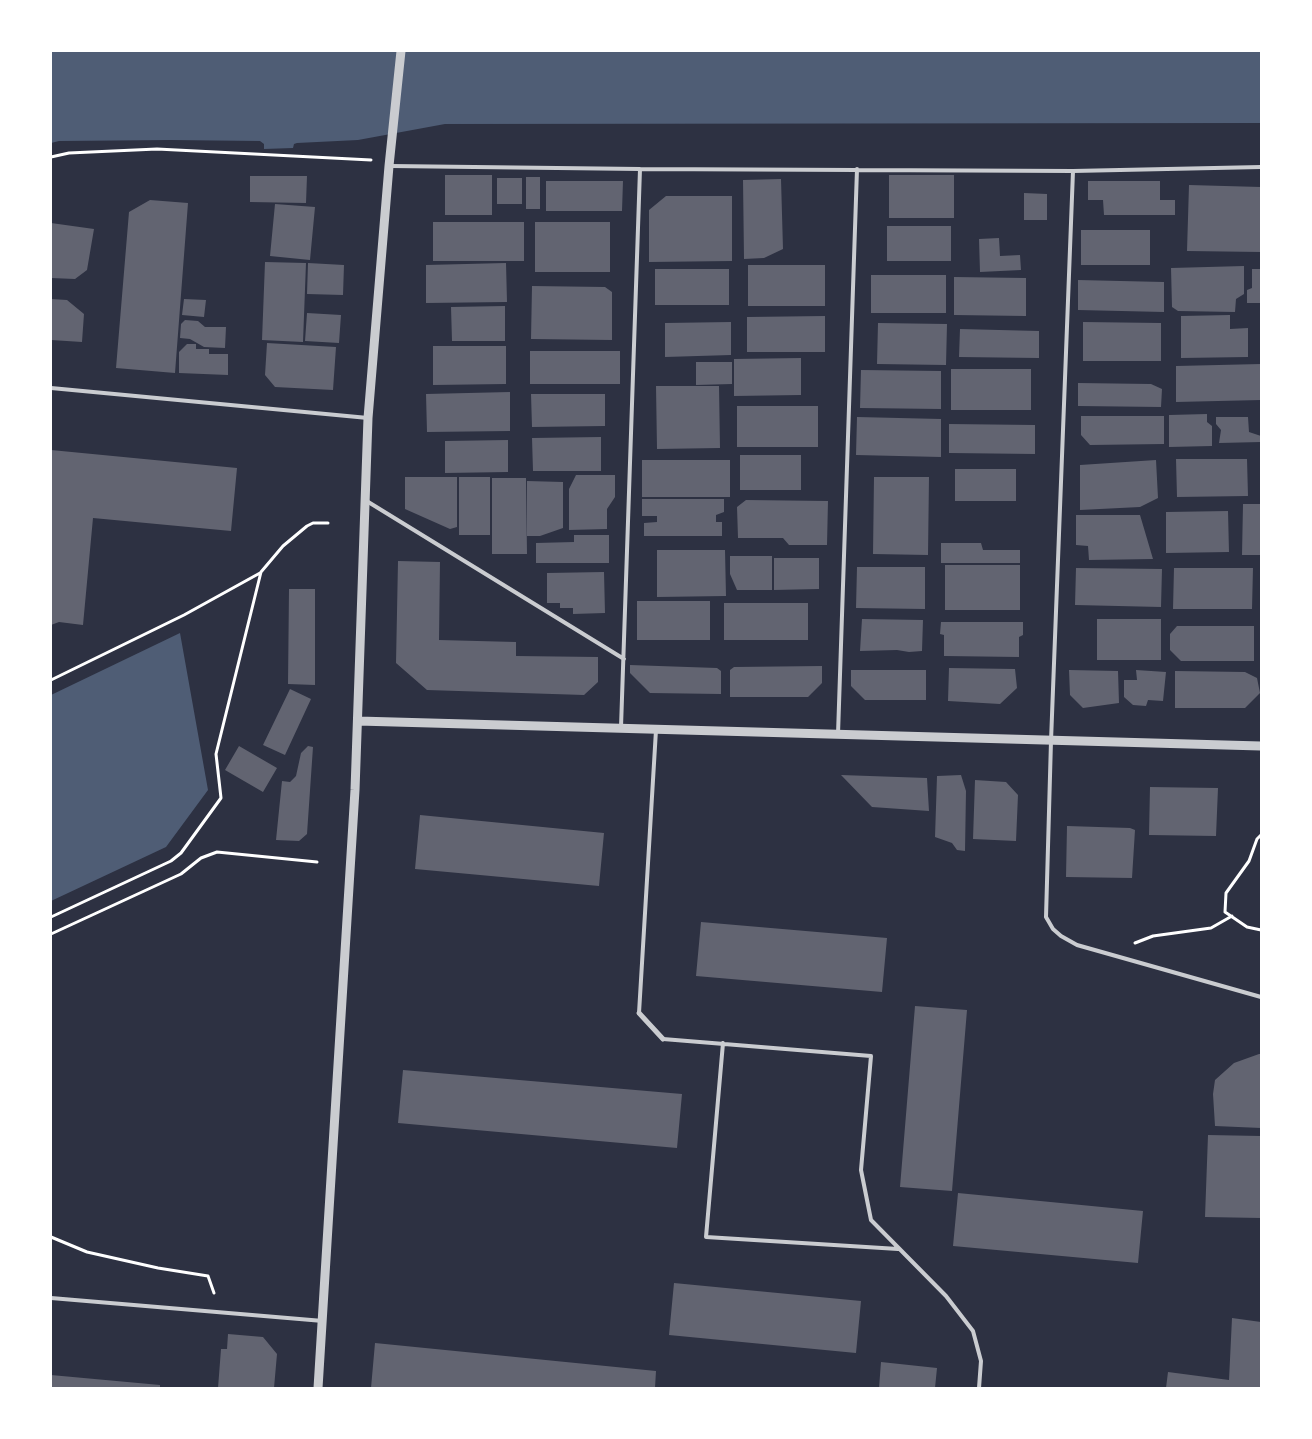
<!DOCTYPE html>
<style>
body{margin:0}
#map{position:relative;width:1312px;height:1439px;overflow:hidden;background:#2d3142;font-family:"IBM Plex Sans",sans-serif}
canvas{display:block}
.frame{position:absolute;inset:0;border:52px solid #fff;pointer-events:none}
</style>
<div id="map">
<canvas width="1312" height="1439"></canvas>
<div class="frame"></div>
</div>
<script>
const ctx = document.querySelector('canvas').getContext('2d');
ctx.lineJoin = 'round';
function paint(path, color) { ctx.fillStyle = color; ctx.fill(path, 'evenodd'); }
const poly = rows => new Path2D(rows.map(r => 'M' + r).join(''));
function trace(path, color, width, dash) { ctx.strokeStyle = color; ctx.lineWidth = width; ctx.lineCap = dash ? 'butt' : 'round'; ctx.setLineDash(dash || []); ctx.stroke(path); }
const water = poly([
 [51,51,1261,51,1261,123,445,124,358,140,297,143,294,144,293,148,264,149,264,144,260,141,170,140,59,141,51,143],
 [180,633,208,790,166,847,51,901,51,695]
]);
const building = poly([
 [445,175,492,175,492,215,445,215],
 [889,175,954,175,954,218,889,218],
 [250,176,307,176,306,203,250,202],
 [526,177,540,177,540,209,526,209],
 [497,178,522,178,522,204,497,204],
 [781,179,783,249,764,258,744,259,743,180],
 [546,181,623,181,622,211,546,211],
 [1088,181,1160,181,1160,200,1175,200,1175,215,1104,215,1103,200,1088,200],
 [1189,185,1261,187,1261,252,1187,251],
 [1024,193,1047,194,1047,220,1024,220],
 [666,196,732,196,732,261,649,262,649,210],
 [150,200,188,203,175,373,116,368,129,212],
 [275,204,315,207,310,260,270,256],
 [433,222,524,222,524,261,433,261],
 [535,222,610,222,610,272,535,272],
 [51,223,94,229,87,270,75,279,51,278],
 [887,226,951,226,951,261,887,261],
 [1081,230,1150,230,1150,265,1081,265],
 [999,238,1000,256,1020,255,1021,270,980,272,979,239],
 [265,262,306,263,303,342,262,340],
 [308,263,344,265,343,295,307,294],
 [506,263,507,302,426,303,426,265],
 [748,265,825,265,825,306,748,306],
 [1244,266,1244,294,1236,299,1235,312,1178,311,1172,307,1171,268],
 [655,269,729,269,729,305,655,305],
 [1252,269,1261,269,1261,303,1247,303,1247,290,1252,288],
 [871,275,946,275,946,313,871,313],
 [954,277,1026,278,1026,316,954,315],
 [1078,280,1164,282,1164,312,1078,310],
 [532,286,605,287,612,292,612,340,531,339],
 [51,299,67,300,84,314,82,342,51,340],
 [184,299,206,300,204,317,182,315],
 [505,306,505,341,452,341,451,307],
 [307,313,341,315,339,343,305,341],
 [1230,315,1230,329,1248,328,1248,357,1181,358,1181,316],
 [825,316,825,352,747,352,747,317],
 [185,320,198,321,205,327,226,327,225,348,204,347,190,339,180,338,181,324],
 [731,322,731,355,665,357,665,323],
 [1083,322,1161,323,1161,361,1083,361],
 [878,323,947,324,946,365,877,364],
 [960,329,1039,331,1039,358,959,357],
 [267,343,336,347,333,390,275,387,265,375],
 [187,344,196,344,196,349,209,349,209,354,228,354,228,375,179,373,179,352],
 [433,346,506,346,506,384,433,385],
 [530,351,620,351,620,384,530,384],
 [801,358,801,395,734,396,734,359],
 [696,362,732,362,732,384,696,385],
 [1261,364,1261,400,1176,402,1176,366],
 [951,369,1031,369,1031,410,951,410],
 [861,370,941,371,941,409,860,408],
 [1078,383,1151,384,1162,389,1161,407,1078,406],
 [656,386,719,386,720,448,657,449],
 [510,392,510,431,427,432,426,394],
 [531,394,605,394,605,426,532,427],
 [737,406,818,406,818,447,737,447],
 [1207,414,1207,422,1212,426,1212,446,1169,447,1169,415],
 [1081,416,1164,416,1164,444,1090,445,1081,435],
 [857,417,941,419,941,457,856,455],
 [1216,417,1248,417,1249,432,1261,436,1261,442,1219,443,1221,430,1216,424],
 [949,424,1035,425,1035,454,949,453],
 [601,437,601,471,533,471,532,438],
 [508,440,508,472,445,473,445,441],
 [51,450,237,468,231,531,93,518,83,625,59,622,51,625],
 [740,455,801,455,801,490,740,490],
 [1176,459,1247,459,1248,496,1177,497],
 [642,460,730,460,730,497,642,497],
 [1156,460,1158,498,1140,507,1080,510,1080,465],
 [955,469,1016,469,1016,501,955,501],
 [576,475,615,475,615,497,607,509,607,529,569,530,569,489],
 [405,477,457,477,457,527,450,529,405,509],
 [459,477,490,477,490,535,459,535],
 [874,477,929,477,928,555,873,554],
 [492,478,526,478,527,554,492,554],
 [527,481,563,482,563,528,540,536,527,536],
 [642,499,724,499,724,512,716,515,716,522,722,522,722,536,644,536,644,523,657,522,657,516,642,516],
 [746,500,828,501,827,545,789,545,783,538,738,538,737,507],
 [1243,504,1261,504,1261,555,1242,555],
 [1228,511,1229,552,1166,553,1166,512],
 [1076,515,1140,515,1153,559,1089,560,1088,546,1076,545],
 [574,535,609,535,609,563,536,563,536,543,574,542],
 [941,543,981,543,983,550,1020,550,1020,563,941,563],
 [657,550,725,550,726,596,657,597],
 [730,556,772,556,772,590,737,590,730,574],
 [774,558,819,558,819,589,774,590],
 [398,561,440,562,439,640,516,642,516,656,598,657,598,682,584,695,427,690,396,663],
 [945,565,1020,565,1020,610,945,610],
 [857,567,925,567,925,609,856,608],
 [1076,568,1162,569,1161,607,1075,605],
 [1174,568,1253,568,1252,609,1173,609],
 [604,572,605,613,573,614,573,608,560,608,560,603,547,603,547,573],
 [289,589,315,589,315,685,288,684],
 [637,601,710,601,710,640,637,640],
 [724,603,808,603,808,640,724,640],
 [862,619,923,620,922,651,909,652,897,650,860,651],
 [1097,619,1161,619,1161,660,1097,660],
 [941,622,1023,622,1023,635,1019,637,1019,657,944,656,944,635,940,634],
 [1177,626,1254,626,1254,661,1181,661,1170,650,1170,634],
 [630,665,717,668,721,671,721,694,650,693,630,673],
 [822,666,822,683,808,697,730,697,730,670,734,667],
 [949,668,1015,669,1017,688,1000,704,948,701],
 [851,670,926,670,926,700,865,700,851,686],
 [1069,670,1118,671,1119,703,1083,708,1070,695],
 [1136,670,1166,672,1163,701,1148,700,1146,706,1133,705,1124,697,1124,680,1137,680],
 [1175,671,1245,672,1257,678,1260,693,1245,708,1175,708],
 [290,689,311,699,285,755,263,745],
 [239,746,277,768,263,792,225,770],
 [308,746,313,747,307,834,299,841,276,840,282,781,290,782,296,776,301,753],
 [841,775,927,778,929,811,872,807],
 [961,775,966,791,965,851,957,850,952,843,935,837,937,776],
 [975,780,1006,782,1018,795,1016,841,973,839],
 [1150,787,1218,788,1216,836,1149,835],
 [420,815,604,833,599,886,415,869],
 [1067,826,1130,828,1135,830,1132,878,1066,877],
 [701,922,887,938,882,992,696,976],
 [915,1006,967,1010,952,1191,900,1187],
 [1259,1054,1261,1054,1261,1128,1215,1126,1213,1094,1215,1080,1234,1063],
 [403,1070,682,1094,677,1148,398,1123],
 [1208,1135,1261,1136,1261,1218,1205,1217],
 [958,1193,1143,1211,1138,1263,953,1246],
 [674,1283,861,1301,856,1353,669,1335],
 [1232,1318,1261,1322,1261,1388,1166,1388,1168,1372,1229,1380],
 [228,1334,263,1337,277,1354,274,1388,218,1388,221,1349,227,1349],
 [375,1343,656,1371,655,1388,371,1388],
 [881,1362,937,1368,935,1388,879,1388],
 [51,1375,160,1385,160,1388,51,1388]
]);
const path = poly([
 [51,157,69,153,157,149,371,160],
 [51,680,184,615,260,573],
 [1261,835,1257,839,1249,861,1226,893,1225,912,1247,927,1261,930],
 [51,917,171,861,181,853,221,798,216,754,261,572,283,546,307,526,313,523,328,523],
 [51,934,181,874,201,858,217,852,317,862],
 [1135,943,1153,936,1211,928,1232,916],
 [51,1237,87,1252,158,1268,208,1276,214,1293]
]);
const service = poly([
 [391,166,640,169,1073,171,1261,167],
 [1073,171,1051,741,1046,917,1053,929,1061,936,1077,945,1261,997],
 [51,388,368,418],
 [365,500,624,659],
 [621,727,640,169],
 [838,734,857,169],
 [639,1013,656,730],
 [663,1039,871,1056,861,1170,871,1220,946,1296,973,1331,981,1361,979,1388],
 [723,1043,706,1237,898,1249],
 [51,1298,323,1321]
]);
const minor = poly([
 [639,1013,663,1039]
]);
const tertiary = poly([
 [358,721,1261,746],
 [318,1388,355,790,368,418,389,166,401,51]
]);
paint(water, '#4f5d75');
paint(building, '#626471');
trace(path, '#fff', 3);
trace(service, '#caccd0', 4);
trace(minor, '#caccd0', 5);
trace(tertiary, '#caccd0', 9);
</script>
